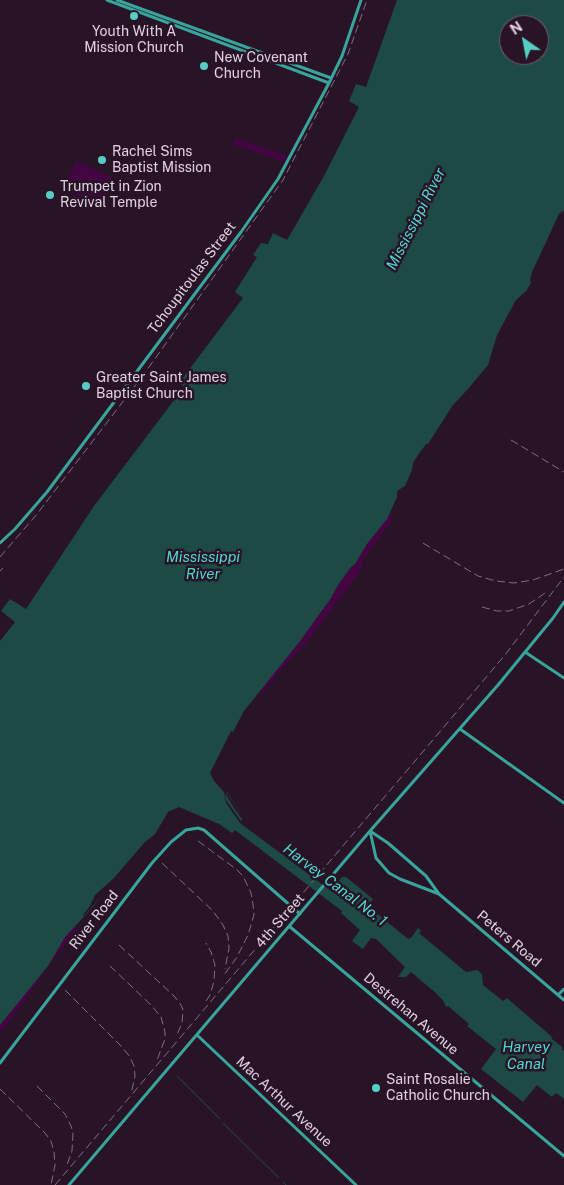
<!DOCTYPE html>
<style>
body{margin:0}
#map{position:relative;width:564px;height:1185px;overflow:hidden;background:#281327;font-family:"Public Sans",sans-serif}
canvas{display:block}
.north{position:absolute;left:499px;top:15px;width:50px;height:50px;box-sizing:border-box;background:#281327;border:1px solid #725f71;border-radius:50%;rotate:327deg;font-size:14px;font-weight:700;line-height:20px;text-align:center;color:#e1d2df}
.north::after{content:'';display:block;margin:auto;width:18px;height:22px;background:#56cec3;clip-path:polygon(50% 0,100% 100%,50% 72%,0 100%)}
</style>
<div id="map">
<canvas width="564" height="1185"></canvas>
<div class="north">N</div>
</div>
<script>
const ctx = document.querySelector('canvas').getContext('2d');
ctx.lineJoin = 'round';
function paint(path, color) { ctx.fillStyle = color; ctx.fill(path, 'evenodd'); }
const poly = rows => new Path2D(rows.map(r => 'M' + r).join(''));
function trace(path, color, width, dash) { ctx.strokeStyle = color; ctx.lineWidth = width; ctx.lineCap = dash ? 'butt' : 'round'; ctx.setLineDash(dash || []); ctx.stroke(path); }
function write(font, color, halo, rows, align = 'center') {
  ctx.font = font + ' "Public Sans",sans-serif'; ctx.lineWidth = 5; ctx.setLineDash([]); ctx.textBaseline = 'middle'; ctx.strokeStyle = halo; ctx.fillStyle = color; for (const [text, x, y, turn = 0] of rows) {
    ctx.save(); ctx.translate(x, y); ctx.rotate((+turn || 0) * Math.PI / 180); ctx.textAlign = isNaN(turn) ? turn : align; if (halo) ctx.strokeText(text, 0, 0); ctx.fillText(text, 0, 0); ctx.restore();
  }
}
const green = poly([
 [235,138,288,156,284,162,233,144],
 [76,161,112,177,101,206,63,189],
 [391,510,391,523,365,557,358,575,305,644,285,665,258,698,263,686,319,615,338,585,351,567,355,564,367,544,387,519],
 [72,923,77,929,48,966,23,1003,0,1033,0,1019]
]);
const water = poly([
 [397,0,564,0,564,210,559,214,532,272,530,280,531,283,526,291,516,300,497,335,488,365,468,389,453,405,428,444,426,444,418,455,413,463,412,470,405,486,397,491,397,497,387,519,367,544,355,564,351,567,338,585,331,598,300,641,244,711,211,774,224,792,227,792,243,818,240,823,331,891,342,877,346,877,373,899,368,906,408,939,411,938,418,928,421,931,419,933,466,972,477,970,482,974,483,985,503,1001,507,998,551,1036,552,1039,562,1047,562,1049,564,1051,564,1099,556,1093,552,1097,537,1085,523,1102,481,1069,496,1049,467,1026,469,1024,448,1006,446,1007,444,1002,437,994,411,972,406,977,398,977,405,967,376,939,371,938,363,949,360,947,352,941,360,930,341,913,342,911,235,830,231,834,219,825,179,809,168,814,157,832,119,873,93,907,65,937,48,966,0,1025,0,641,15,622,1,611,10,599,26,609,94,506,184,387,179,383,243,298,235,292,257,257,253,255,261,243,268,244,273,233,287,240,324,176,359,107,349,101,356,84,366,87],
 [509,25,539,25,539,55,509,55]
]);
const pier = poly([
 [231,731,235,733,215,767,214,773,243,818,242,819,234,808,225,793,226,800,241,821,240,823,226,803,224,792,214,781,210,773],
 [179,807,219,824,232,833,230,836,199,817,188,813,179,812,170,816,159,833,131,862,84,916,83,915,90,906,95,895,114,878,144,843,155,834,168,812]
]);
const stream = poly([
 [177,1076,220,1119],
 [223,1123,278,1177],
 [283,1182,286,1185]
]);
const secondary = poly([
 [107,0,329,83],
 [117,0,331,78],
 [0,543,15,529,47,492,241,232,278,179,329,83,342,56,361,0],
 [525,652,564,678],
 [460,729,564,803],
 [439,894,400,879,389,873,376,858,370,831,388,843,426,876,439,894,564,1000],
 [289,926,564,1156],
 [558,995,564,989],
 [197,1035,356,1185],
 [0,1063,152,863,171,842,186,830,198,828,204,830,300,914],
 [69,1185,370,831,498,685,553,618,564,602]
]);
const rail = poly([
 [511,440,564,472],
 [423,543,478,576,496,581,514,583,533,580,564,569],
 [0,557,37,514,144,374,283,180,348,54,367,0],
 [0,571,3,568],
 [482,607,497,611,509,611,529,604,548,591],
 [198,841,236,869,243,876,251,893,253,904,254,915,248,935,237,957,224,975],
 [162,863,213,911,223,925,228,936,229,948,225,969],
 [119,945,174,996,181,1005,183,1010,182,1023,176,1037],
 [110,966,151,1005,161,1017,165,1032,165,1039,157,1060],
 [65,990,122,1047,130,1057,134,1066,135,1076,131,1094],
 [206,1001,210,995,214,981,215,965,211,952,206,943],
 [37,1086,65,1114,71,1126,73,1133,72,1151,67,1165],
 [0,1089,45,1133,51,1141,54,1152,55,1165,51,1185],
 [55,1185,505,655,564,577]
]);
const markers = [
 [134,16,5,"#56cec3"],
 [204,66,5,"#56cec3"],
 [102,160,5,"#56cec3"],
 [50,195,5,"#56cec3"],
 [86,386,5,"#56cec3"],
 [376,1088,5,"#56cec3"]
];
const poiNames = [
 ["Youth With A",134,32,"center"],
 ["Mission Church",134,48,"center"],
 ["New Covenant",214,58],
 ["Church",214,74],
 ["Rachel Sims",112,152],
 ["Baptist Mission",112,168],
 ["Trumpet in Zion",60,187],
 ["Revival Temple",60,203],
 ["Greater Saint James",96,378],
 ["Baptist Church",96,394],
 ["Saint Rosalie",386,1080],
 ["Catholic Church",386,1096]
];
const streetNames = [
 ["Tchoupitoulas Street",192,278,-53],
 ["River Road",94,920,-52],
 ["4th Street",280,921,-49],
 ["Peters Road",509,939,40],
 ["Destrehan Avenue",411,1014,40],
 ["Mac Arthur Avenue",284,1102,43]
];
const waterNames = [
 ["Mississippi River",416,219,-63],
 ["Mississippi",203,557],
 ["River",203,574],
 ["Harvey Canal No. 1",335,885,37],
 ["Harvey",526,1047],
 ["Canal",526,1064]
];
paint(green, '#440643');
paint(water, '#1e4a45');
paint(pier, '#281327');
trace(stream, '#1e4a45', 1);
trace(secondary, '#37a59b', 3);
trace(rail, '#826f80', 1, [8, 4]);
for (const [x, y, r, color] of markers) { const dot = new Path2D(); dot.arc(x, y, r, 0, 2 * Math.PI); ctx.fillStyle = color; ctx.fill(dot); trace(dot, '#281327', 2); }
write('14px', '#e1d2df', '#281327', poiNames, 'left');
write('14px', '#e1d2df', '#281327', streetNames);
write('italic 15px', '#4ddace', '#281327', waterNames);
</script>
